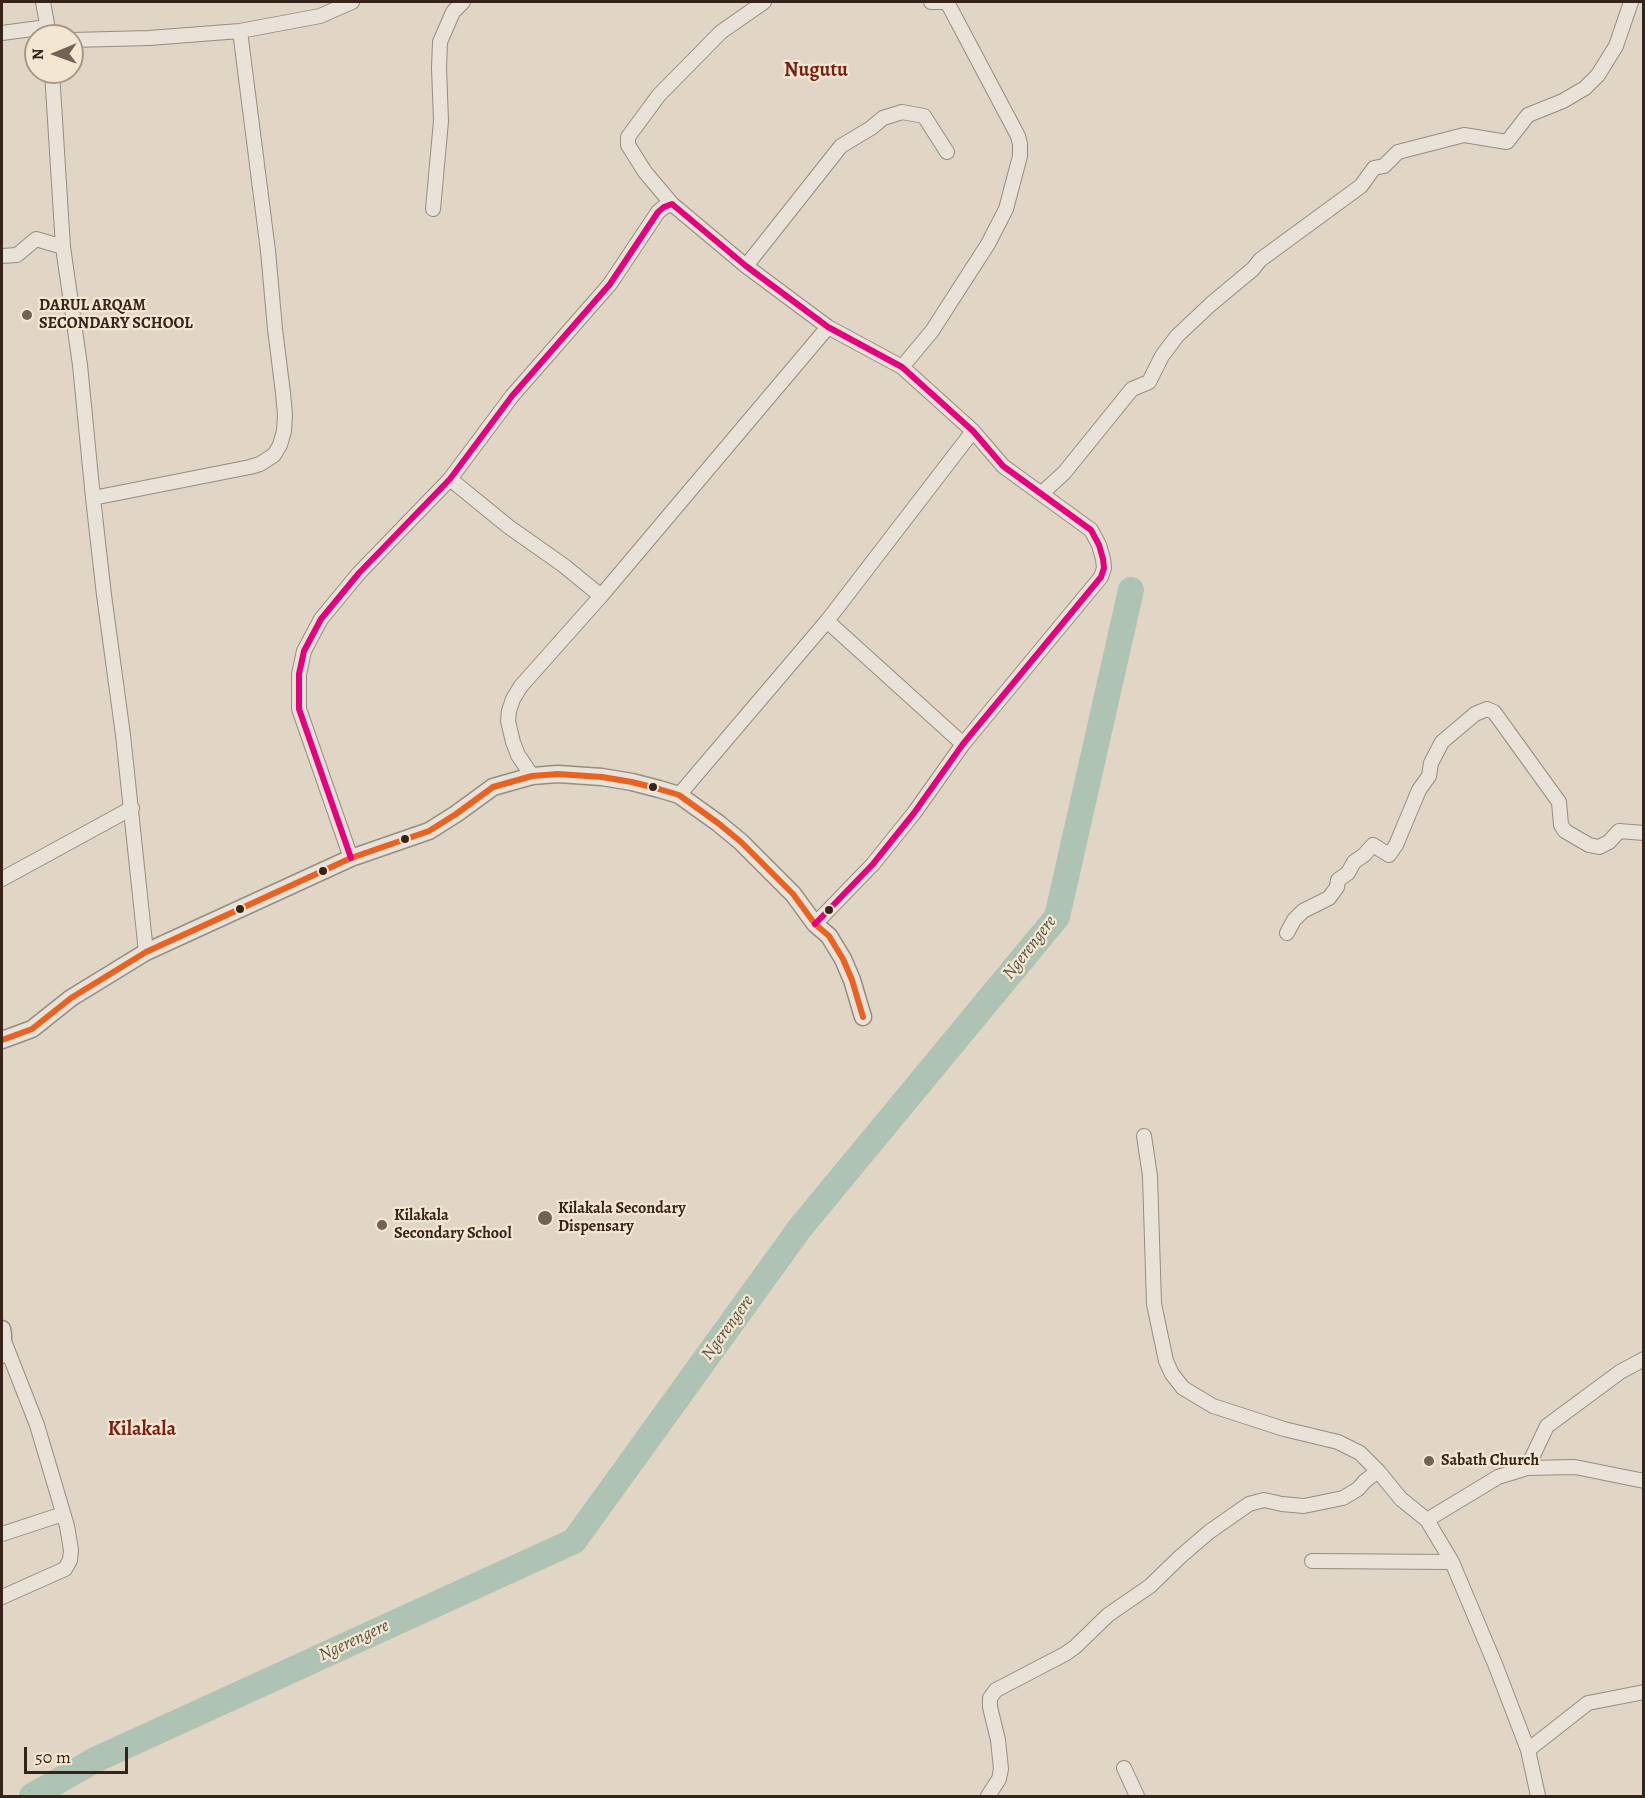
<!DOCTYPE html>
<style>
body{margin:0}
#map{position:relative;width:1645px;height:1798px;overflow:hidden;background:#e1d6c5;font-family:Alegreya,serif}
canvas{display:block}
.frame{position:absolute;inset:0;border:3px solid #362319;pointer-events:none}
.north{position:absolute;left:24px;top:24px;width:60px;height:60px;box-sizing:border-box;background:#f4e7d1;border:2px solid #a89987;border-radius:50%;rotate:269deg;font-size:16px;font-weight:700;line-height:24px;text-align:center;color:#362319}
.north::after{content:'';display:block;margin:auto;width:21px;height:27px;background:#726255;clip-path:polygon(50% 0,100% 100%,50% 72%,0 100%)}
.scale{position:absolute;left:24px;top:1747px;width:104px;height:27px;box-sizing:border-box;border:3px solid #362319;border-top:0;padding-left:8px;font-size:18px;line-height:21px;white-space:nowrap;color:#362319;-webkit-text-stroke:4px #f4e7d1;paint-order:stroke}
</style>
<div id="map">
<canvas width="1645" height="1798"></canvas>
<div class="frame"></div>
<div class="north">N</div>
<div class="scale">50 m</div>
</div>
<script>
const ctx = document.querySelector('canvas').getContext('2d');
ctx.lineJoin = 'round';
const poly = rows => new Path2D(rows.map(r => 'M' + r).join(''));
function trace(path, color, width, dash) { ctx.strokeStyle = color; ctx.lineWidth = width; ctx.lineCap = dash ? 'butt' : 'round'; ctx.setLineDash(dash || []); ctx.stroke(path); }
function write(font, color, halo, rows, align = 'center') {
  ctx.font = font + ' Alegreya,serif'; ctx.lineWidth = 4.5; ctx.setLineDash([]); ctx.textBaseline = 'middle'; ctx.strokeStyle = halo; ctx.fillStyle = color; for (const [text, x, y, turn = 0] of rows) {
    ctx.save(); ctx.translate(x, y); ctx.rotate((+turn || 0) * Math.PI / 180); ctx.textAlign = isNaN(turn) ? turn : align; if (halo) ctx.strokeText(text, 0, 0); ctx.fillText(text, 0, 0); ctx.restore();
  }
}
const river = poly([
 [32,1796,95,1760,574,1541,800,1228,1057,917,1131,590]
]);
const minor = poly([
 [43,2,49,35],
 [931,2,948,2],
 [2,33,47,27],
 [72,40,149,38,240,31,320,16,352,2],
 [52,72,63,247,80,365,93,498,104,595,123,735,146,952],
 [672,204,645,172,628,145,628,137,659,95,721,32,764,2],
 [433,209,441,121,439,68,440,42,453,12,463,2],
 [2,256,17,255,36,239,63,247],
 [746,266,841,146,871,128,883,118,902,112,924,116,947,152],
 [902,367,932,331,988,244,1006,209,1020,156,1020,144,1018,136,947,2],
 [450,479,509,527,563,565,601,596],
 [1042,493,1064,473,1132,389,1149,382,1162,356,1177,336,1211,304,1253,269,1260,260,1361,186,1374,168,1384,166,1398,152,1464,135,1507,142,1528,115,1563,101,1585,88,1598,75,1616,46,1631,2],
 [93,498,250,467,260,464,274,455,280,445,284,431,285,415,283,393,275,329,268,251,240,31],
 [827,621,963,744],
 [532,776,518,755,513,742,508,721,509,711,513,699,521,686,601,596,828,327],
 [679,795,827,621,973,431],
 [351,858,299,709,299,674,304,651,321,619,359,573,450,479,512,396,610,284,658,212,664,207,672,204,746,266,828,327,902,367,973,431,1003,466,1091,530,1099,545,1103,559,1104,568,1101,577,963,744,914,813,873,864,815,924],
 [2,879,132,808],
 [1287,933,1294,920,1303,911,1329,898,1337,887,1338,880,1348,873,1354,862,1364,855,1373,845,1389,855,1396,845,1419,790,1429,776,1431,763,1442,742,1475,714,1487,709,1494,712,1559,802,1561,825,1565,831,1589,845,1599,847,1609,842,1619,831,1644,833],
 [1144,1136,1150,1176,1154,1304,1166,1361,1172,1374,1183,1388,1213,1406,1284,1429,1338,1442,1360,1453,1378,1471,1401,1499,1427,1520,1452,1562,1495,1664,1528,1750,1538,1796],
 [1527,1468,1547,1426,1620,1372,1644,1359],
 [1427,1520,1498,1477,1527,1468,1575,1467,1644,1481],
 [2,1534,63,1514],
 [1312,1561,1452,1562],
 [2,1597,65,1569,70,1560,71,1550,67,1526,37,1425,4,1341],
 [1528,1750,1588,1703,1644,1692],
 [1124,1768,1137,1796],
 [988,1796,999,1779,1001,1769,998,1740,990,1707,990,1698,996,1690,1065,1654,1075,1647,1108,1615,1150,1586,1181,1556,1209,1532,1249,1504,1264,1500,1282,1504,1304,1506,1343,1498,1358,1489,1365,1481,1378,1471]
]);
const tertiary = poly([
 [2,1040,32,1029,71,998,146,952,351,858,429,831,456,814,493,787,532,776,558,774,602,777,632,782,659,789,679,795,718,823,741,842,793,894,815,924,829,936,843,959,852,980,863,1017],
 [2,1329,3,1335,2,1355]
]);
const bus1 = poly([
 [2,1040,32,1029,71,998,146,952,351,858,429,831,456,814,493,787,532,776,558,774,602,777,632,782,659,789,679,795,718,823,741,842,793,894,815,924,829,936,843,959,852,980,863,1017]
]);
const bus2 = poly([
 [351,858,299,709,299,674,304,651,321,619,359,573,450,479,512,396,610,284,658,212,664,207,672,204,746,266,828,327,902,367,973,431,1003,466,1091,530,1099,545,1103,559,1104,568,1101,577,963,744,914,813,873,864,815,924]
]);
const markers = [
 [27,315,6,"#726255"],
 [653,787,5,"#362319"],
 [405,839,5,"#362319"],
 [323,871,5,"#362319"],
 [240,909,5,"#362319"],
 [829,910,5,"#362319"],
 [545,1218,8,"#726255"],
 [382,1225,6,"#726255"],
 [1429,1461,6,"#726255"]
];
const poiNames = [
 ["DARUL ARQAM",39,306],
 ["SECONDARY SCHOOL",39,324],
 ["Kilakala Secondary",558,1209],
 ["Dispensary",558,1227],
 ["Kilakala",394,1216],
 ["Secondary School",394,1234],
 ["Sabath Church",1441,1461]
];
const waterNames = [
 ["Ngerengere",1030,948,-52],
 ["Ngerengere",728,1328,-54],
 ["Ngerengere",354,1641,-25]
];
const quarterNames = [
 ["Nugutu",816,71],
 ["Kilakala",142,1430]
];
trace(river, '#afc3b4', 26);
trace(minor, '#968d82', 16);
trace(tertiary, '#968d82', 19);
trace(minor, '#e8e2d9', 14);
trace(tertiary, '#e8e2d9', 16);
trace(bus1, '#e96222', 6);
trace(bus2, '#e5007d', 6);
for (const [x, y, r, color] of markers) { const dot = new Path2D(); dot.arc(x, y, r, 0, 2 * Math.PI); ctx.fillStyle = color; ctx.fill(dot); trace(dot, '#f4e7d1', 2); }
write('bold 16px', '#362319', '#f4e7d1', poiNames, 'left');
write('italic 18px', '#545145', '#f4e7d1', waterNames);
write('bold 20px', '#7a1f14', '#f4e7d1', quarterNames);
</script>
